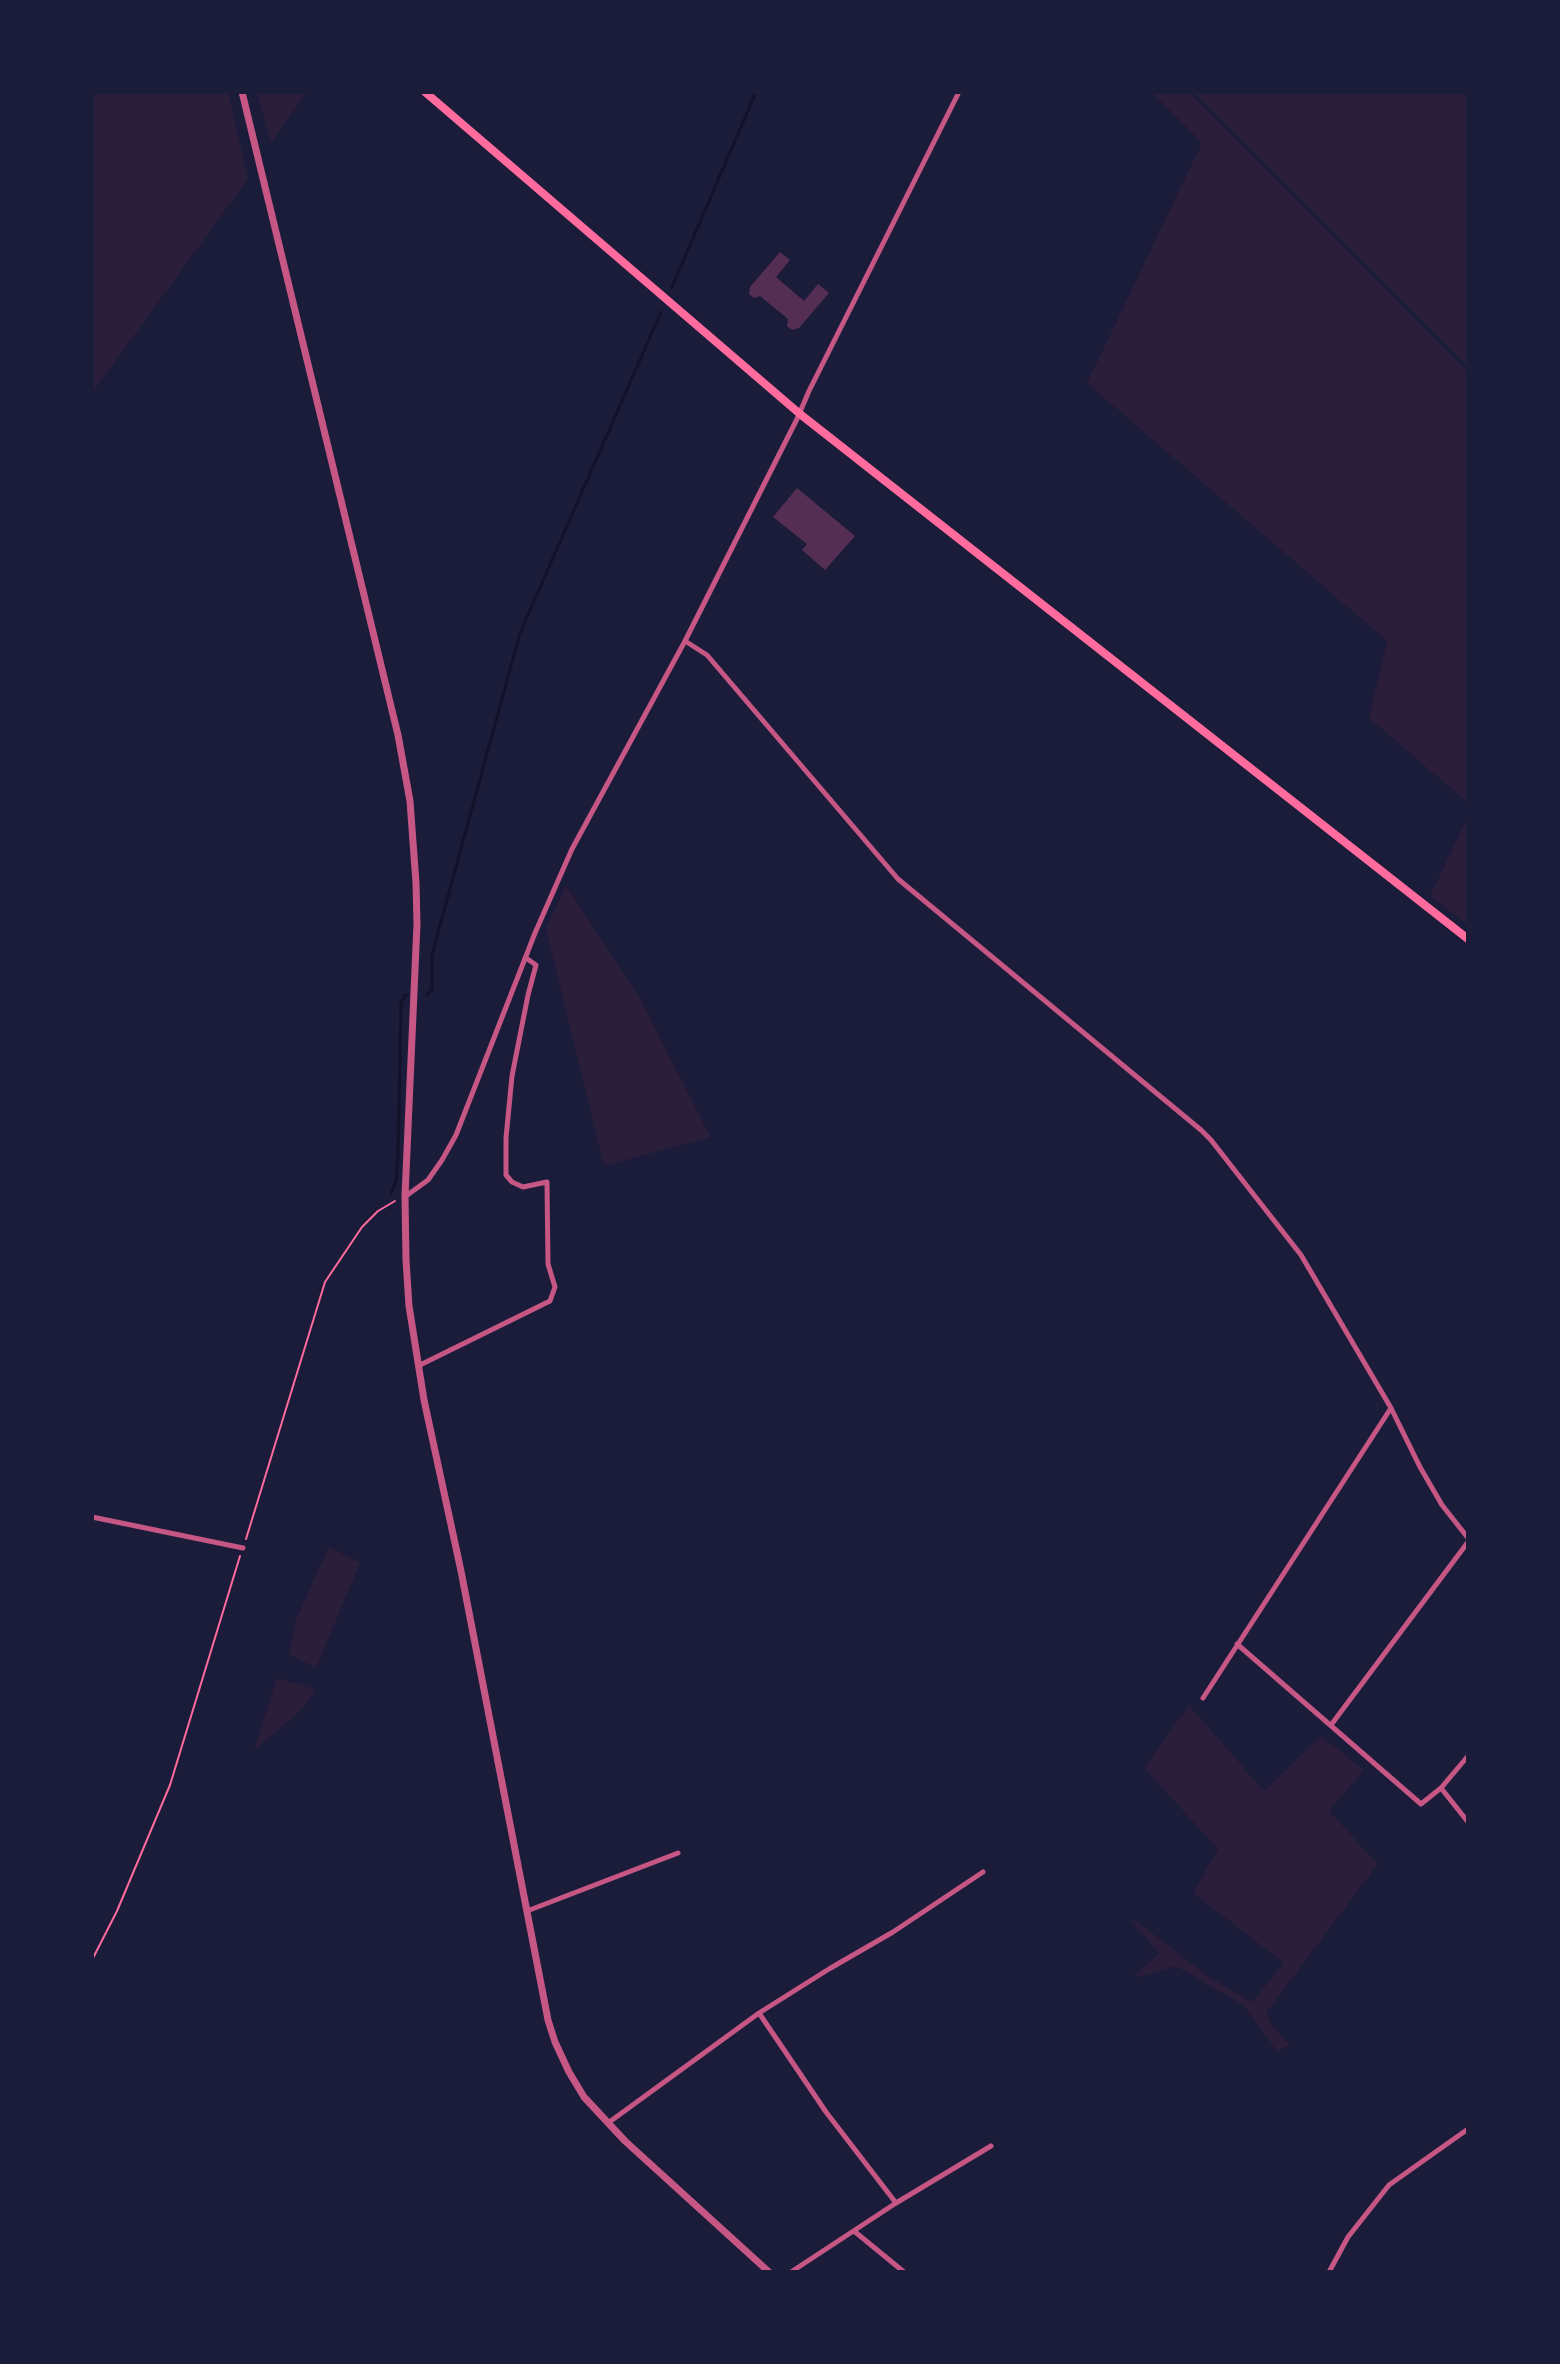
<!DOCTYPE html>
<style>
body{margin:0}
#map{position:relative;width:1560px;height:2364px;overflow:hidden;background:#1b1b3a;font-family:"IBM Plex Sans",sans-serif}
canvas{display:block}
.frame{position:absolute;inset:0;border:94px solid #1b1b3a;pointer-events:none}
</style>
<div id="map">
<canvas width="1560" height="2364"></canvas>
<div class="frame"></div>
</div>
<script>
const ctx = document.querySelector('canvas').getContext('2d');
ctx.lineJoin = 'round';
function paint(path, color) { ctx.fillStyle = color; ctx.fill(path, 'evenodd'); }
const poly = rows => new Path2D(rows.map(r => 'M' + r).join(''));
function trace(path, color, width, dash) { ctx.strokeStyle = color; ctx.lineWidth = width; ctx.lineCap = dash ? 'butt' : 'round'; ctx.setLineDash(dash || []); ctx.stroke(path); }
const green = poly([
 [92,92,228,92,248,179,92,393],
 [257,92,307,92,271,143],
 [1152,92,1189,92,1468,372,1468,803,1369,718,1387,641,1087,383,1202,143],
 [1194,92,1468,92,1468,366],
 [1468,816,1468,925,1430,896],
 [566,885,642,1002,710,1137,604,1166,546,929],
 [329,1547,360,1563,316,1668,289,1654,297,1617],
 [277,1678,315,1689,307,1703,289,1721,254,1750],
 [1189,1705,1264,1791,1321,1736,1364,1770,1329,1811,1378,1864,1266,2013,1272,2025,1290,2045,1277,2051,1243,2005,1176,1966,1139,1977,1135,1975,1159,1953,1131,1921,1137,1921,1206,1975,1252,2002,1284,1963,1193,1893,1218,1849,1144,1768]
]);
const stream = poly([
 [672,287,756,92],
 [427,995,432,989,432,956,439,929,520,633,661,312],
 [391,1194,396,1181,398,1157,401,1003,405,995,408,995]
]);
const building = poly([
 [780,252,790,260,776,277,804,301,818,284,829,293,799,328,792,330,787,326,788,319,760,296,754,298,749,294,750,287],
 [797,488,855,536,825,570,802,550,807,544,773,517]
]);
const path = poly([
 [246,1539,325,1282,362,1227,378,1211,395,1201],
 [92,1960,117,1911,170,1785,240,1556]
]);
const minor = poly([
 [685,641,707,655,898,879,1201,1130,1211,1140,1301,1255,1391,1408,1420,1467,1442,1505,1468,1538],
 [406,1196,428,1180,442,1160,456,1135,535,933,572,849,685,641,797,419,809,391,959,92],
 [418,1366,550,1301,555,1287,548,1264,547,1182,523,1187,512,1182,506,1175,506,1138,512,1076,528,995,536,965,526,958],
 [92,1517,243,1548],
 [1237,1644,1421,1804,1441,1788,1468,1756],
 [1203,1698,1391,1408],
 [1331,1725,1468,1542],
 [1441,1788,1468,1822],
 [527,1911,678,1853],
 [759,2013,829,1969,893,1932,983,1872],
 [608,2123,759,2013,826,2112,896,2203,791,2272],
 [896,2203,991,2146],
 [854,2231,904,2272],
 [1329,2272,1348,2237,1389,2185,1468,2129]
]);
const tertiary = poly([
 [242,92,398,735,410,801,416,883,417,924,405,1196,406,1260,409,1306,424,1400,461,1571,548,2020,555,2042,569,2072,584,2097,625,2141,769,2272]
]);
const primary = poly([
 [425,92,800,414,1468,939]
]);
paint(green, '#2a1e3b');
trace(stream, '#12122b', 3);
paint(building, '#542f53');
trace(path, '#ff6b9d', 2);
trace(minor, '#c65784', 5);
trace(tertiary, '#c65784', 7);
trace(primary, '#ff6b9d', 8);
</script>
